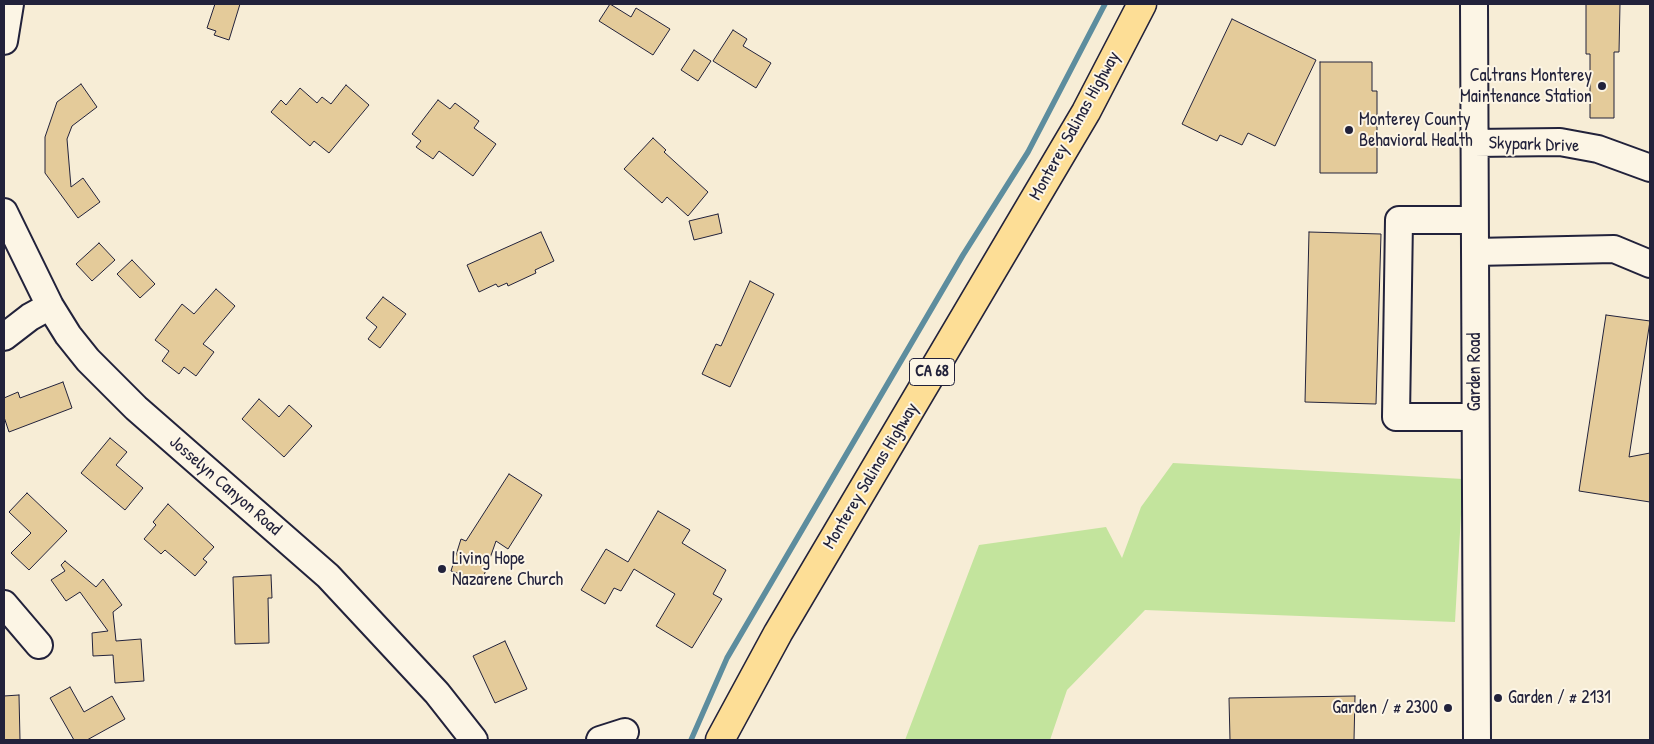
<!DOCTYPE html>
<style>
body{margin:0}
#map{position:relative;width:1654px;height:744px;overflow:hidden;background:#f7edd6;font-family:"Patrick Hand",sans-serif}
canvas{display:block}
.frame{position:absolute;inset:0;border:5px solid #22223b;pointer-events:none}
</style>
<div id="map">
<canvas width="1654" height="744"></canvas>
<div class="frame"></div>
</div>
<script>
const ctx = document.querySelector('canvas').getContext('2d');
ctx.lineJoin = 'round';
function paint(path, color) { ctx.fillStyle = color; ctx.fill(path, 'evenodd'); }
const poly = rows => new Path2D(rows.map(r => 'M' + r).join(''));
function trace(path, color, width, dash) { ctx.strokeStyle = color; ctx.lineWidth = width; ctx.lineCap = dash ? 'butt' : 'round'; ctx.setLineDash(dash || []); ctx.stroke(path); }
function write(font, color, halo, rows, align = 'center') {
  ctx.font = font + ' "Patrick Hand",sans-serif'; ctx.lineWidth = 4; ctx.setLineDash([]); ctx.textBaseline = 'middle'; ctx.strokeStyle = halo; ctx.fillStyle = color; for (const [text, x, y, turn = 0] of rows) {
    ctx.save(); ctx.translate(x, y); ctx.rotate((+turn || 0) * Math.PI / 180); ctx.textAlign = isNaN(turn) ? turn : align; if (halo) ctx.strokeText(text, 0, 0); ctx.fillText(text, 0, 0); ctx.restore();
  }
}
const green = poly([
 [1173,463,1463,479,1455,622,1145,610,1067,690,1050,740,905,740,979,545,1106,527,1122,558,1141,507]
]);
const stream = poly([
 [691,740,727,658,963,255,1028,152,1105,4]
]);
const building = poly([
 [215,4,240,4,229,40,214,35,216,31,207,28,215,4],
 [610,4,631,17,636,8,670,29,653,55,599,21,610,4],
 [1586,4,1620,4,1619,52,1614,52,1614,118,1590,118,1590,54,1586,54,1586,4],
 [1232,19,1316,60,1275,146,1248,133,1242,145,1220,135,1217,141,1182,124,1232,19],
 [733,30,747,39,743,46,771,63,756,88,713,61,733,30],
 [694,50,711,61,698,81,681,70,694,50],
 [1320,62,1372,62,1372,91,1377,91,1377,173,1320,173,1320,62],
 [81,84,97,107,72,126,67,139,71,187,83,178,100,202,78,218,45,173,45,137,57,102,81,84],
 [346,85,369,105,329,153,314,141,310,146,271,112,281,100,286,105,300,88,317,103,322,97,331,104,346,85],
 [438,100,450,109,455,103,479,121,474,128,496,144,473,176,439,151,433,159,416,147,421,141,412,134,438,100],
 [653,138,666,150,664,152,708,192,688,216,667,197,662,203,624,169,653,138],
 [718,214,722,233,694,240,689,221,718,214],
 [541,232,554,261,535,270,536,273,508,286,507,283,498,287,496,284,479,292,467,265,541,232],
 [1309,232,1381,234,1376,404,1305,402,1309,232],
 [99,243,115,260,92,281,76,264,99,243],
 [132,260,155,284,140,298,117,274,132,260],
 [750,281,774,294,730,387,702,374,716,344,721,346,750,281],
 [216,289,235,306,203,344,214,352,196,376,184,367,179,374,162,361,169,351,155,340,182,304,194,314,216,289],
 [383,297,406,314,380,348,368,339,377,327,366,318,383,297],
 [1606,315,1650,321,1629,457,1650,453,1650,502,1579,491,1606,315],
 [63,382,72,408,9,432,4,417,4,398,18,392,20,398,63,382],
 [259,399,279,417,289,405,312,426,284,457,242,419,259,399],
 [110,438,127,452,116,465,143,488,125,510,81,473,110,438],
 [509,474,542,495,508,549,496,541,482,581,451,571,461,539,466,541,509,474],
 [27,493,67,531,29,570,11,553,31,533,9,512,27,493],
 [168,504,214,547,203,559,207,562,195,576,165,550,161,554,144,539,156,525,153,522,168,504],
 [658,511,690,530,682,543,726,570,713,594,722,599,692,648,656,626,675,594,634,569,621,591,614,588,605,604,581,590,606,549,628,562,658,511],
 [65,561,96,587,103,579,122,605,113,612,116,641,141,639,144,681,115,683,113,655,93,656,92,633,108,631,80,592,66,601,51,580,65,571,61,565,65,561],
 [271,575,272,598,268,598,269,643,235,644,233,577,271,575],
 [505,641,527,689,495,703,473,656,505,641],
 [70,687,84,712,112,696,125,719,87,740,74,740,50,698,70,687],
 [19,695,20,740,4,740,4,696,19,695],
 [1355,696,1354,740,1230,740,1229,698,1355,696]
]);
const minor = poly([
 [1474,4,1477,740],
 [4,41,10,4],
 [1474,143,1560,142,1598,149,1650,168],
 [4,212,50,306,68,335,88,360,136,408,328,576,437,693,474,740],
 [1474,220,1399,220,1396,417,1475,417],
 [1475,252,1614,249,1650,264],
 [4,337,30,317,50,306],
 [4,604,39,645],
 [600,740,625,732]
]);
const highway = poly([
 [720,740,778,633,1086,112,1142,4]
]);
const markers = [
 [1602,86,5,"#22223b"],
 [1349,130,5,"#22223b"],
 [442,569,5,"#22223b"],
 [1498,698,5,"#22223b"],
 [1448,708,5,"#22223b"]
];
const shields = [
 [932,372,45]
];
const shieldNames = [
 ["CA 68",932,372]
];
const poiNames = [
 ["Caltrans Monterey",1592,76,"right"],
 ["Maintenance Station",1592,97,"right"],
 ["Monterey County",1359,120],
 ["Behavioral Health",1359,141],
 ["Living Hope",452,559],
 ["Nazarene Church",452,580],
 ["Garden / # 2131",1508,698],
 ["Garden / # 2300",1438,708,"right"]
];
const streetNames = [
 ["Monterey Salinas Highway",1075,126,-61],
 ["Skypark Drive",1534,145,2],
 ["Garden Road",1475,372,-90],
 ["Monterey Salinas Highway",871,476,-59],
 ["Josselyn Canyon Road",225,486,41]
];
paint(green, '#c3e49d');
trace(stream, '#5d8d9e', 5.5);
paint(building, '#e4cb9a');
trace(building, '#22223b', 1);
trace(minor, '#22223b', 30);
trace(highway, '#22223b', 31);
trace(minor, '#fcf5e5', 26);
trace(highway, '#fdde96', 28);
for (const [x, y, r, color] of markers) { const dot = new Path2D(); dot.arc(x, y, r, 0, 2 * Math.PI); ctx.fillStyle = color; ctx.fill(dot); trace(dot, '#fcf5e5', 2); }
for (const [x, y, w] of shields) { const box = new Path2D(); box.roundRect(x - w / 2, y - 13.5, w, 27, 4); ctx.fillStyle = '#fcf5e5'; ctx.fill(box); trace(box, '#22223b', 1); }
write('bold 16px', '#22223b', null, shieldNames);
write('18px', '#22223b', '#fcf5e5', poiNames, 'left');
write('18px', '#22223b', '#fcf5e5', streetNames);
</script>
